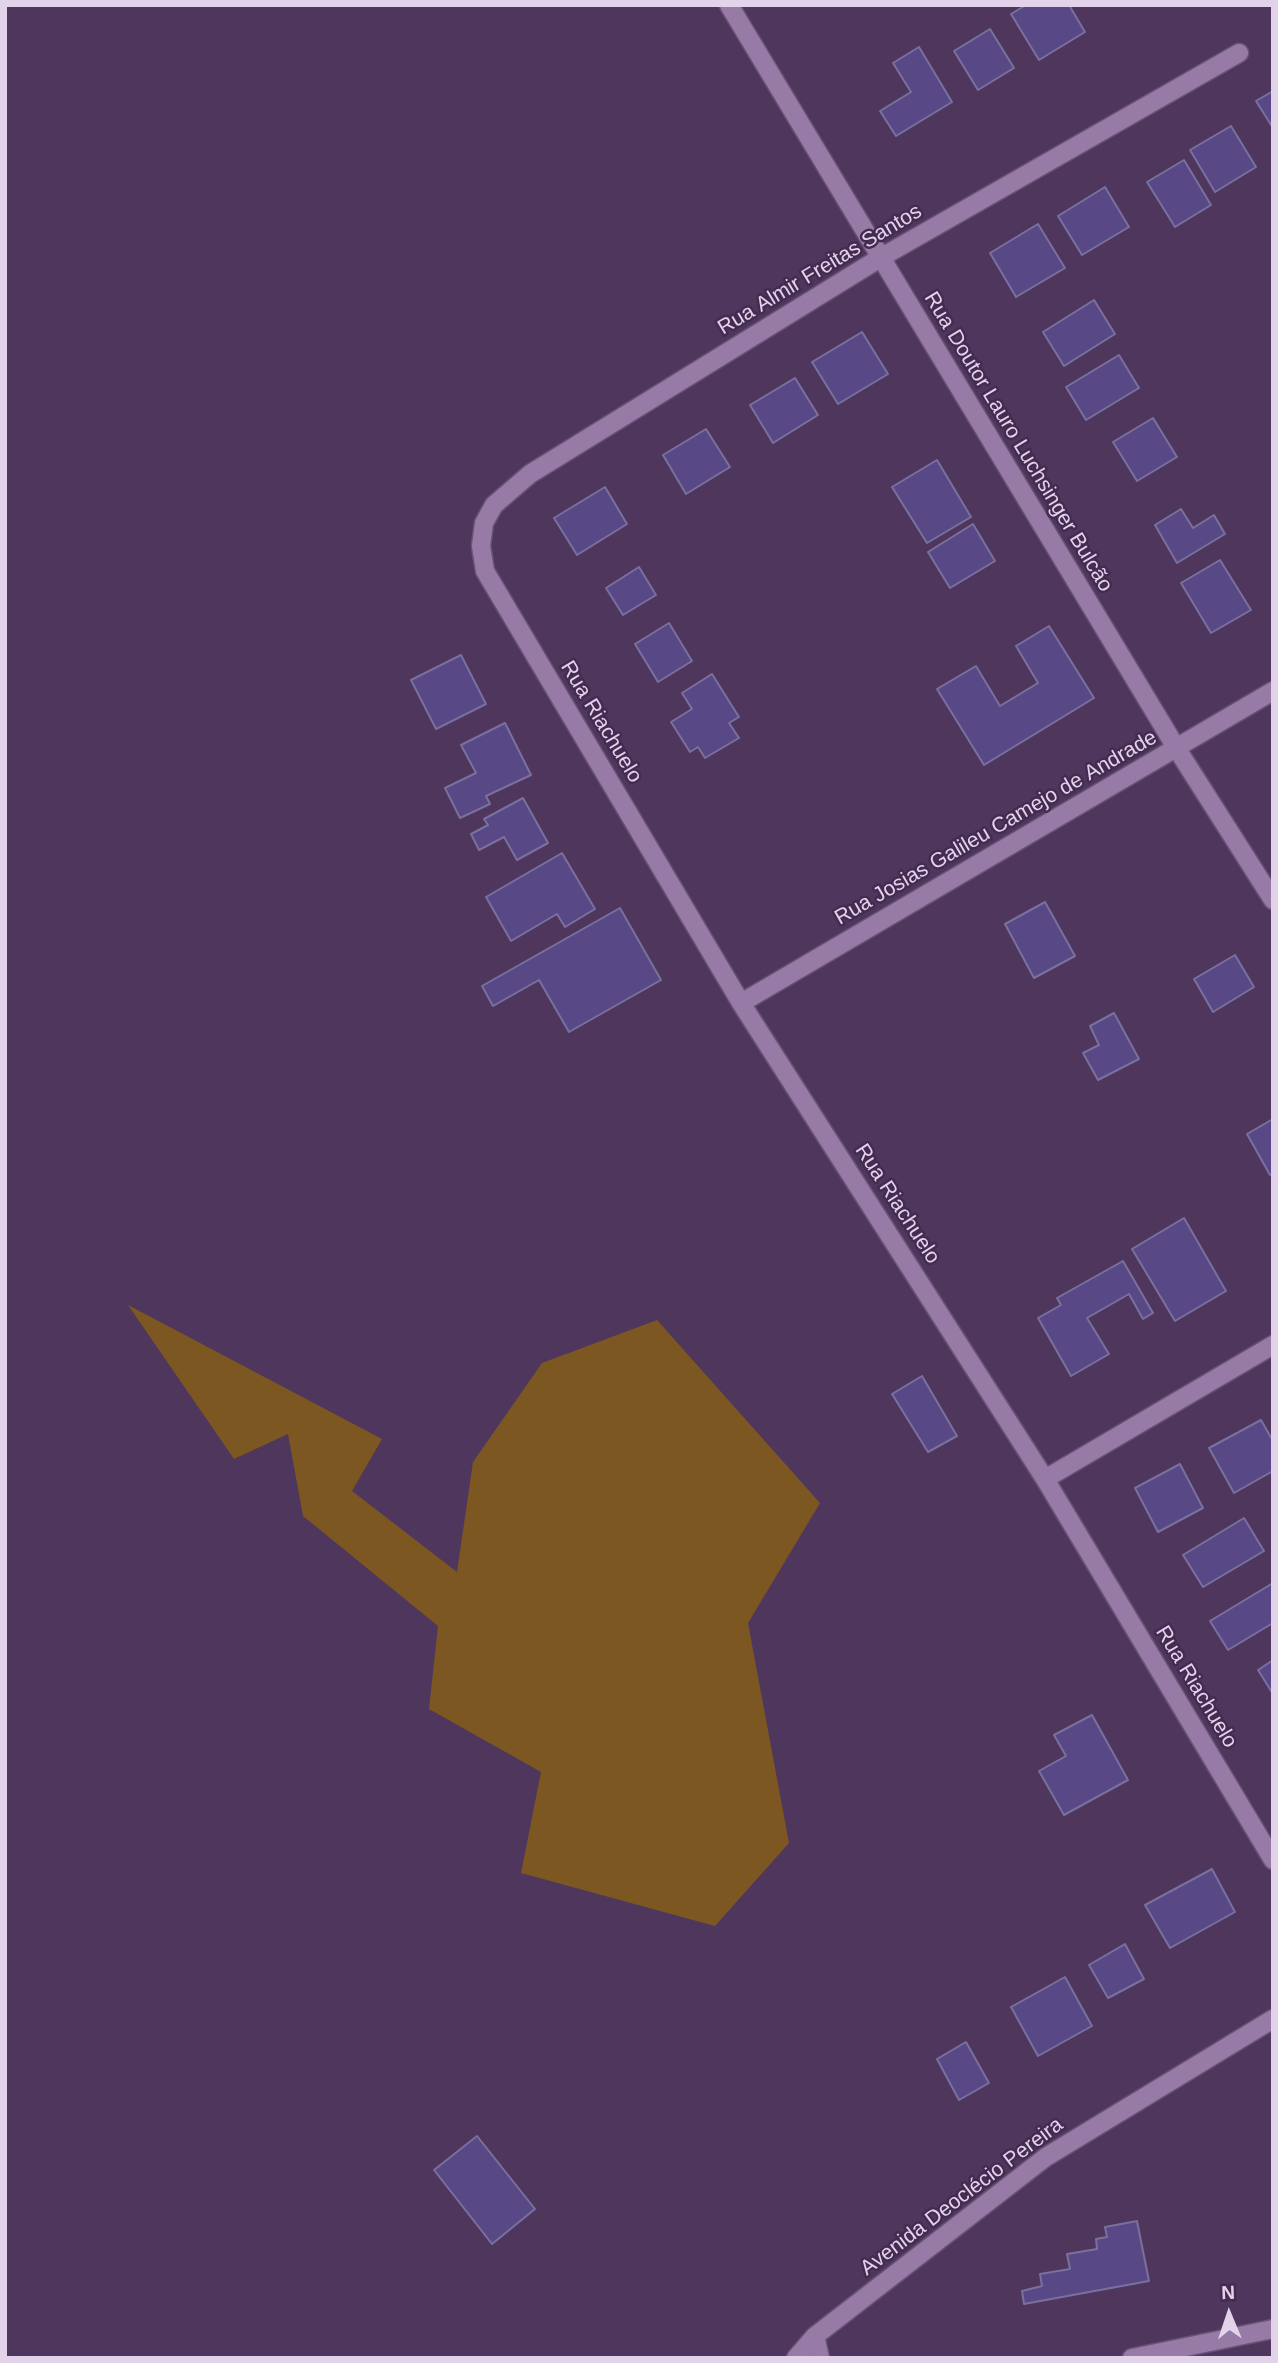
<!DOCTYPE html>
<meta charset="utf-8">
<style>
body{margin:0}
#map{position:relative;width:1278px;height:2363px;overflow:hidden;background:#4f365d;font-family:Arial,sans-serif}
canvas{display:block}
.frame{position:absolute;inset:0;border:7px solid #e2d3eb;pointer-events:none}
.north{position:absolute;left:1194px;top:2279px;width:70px;height:70px;-webkit-text-stroke:5px #442b52;paint-order:stroke;rotate:358deg;font-size:19px;font-weight:700;line-height:28px;text-align:center;color:#e2d3eb}
.north::after{content:'';display:block;margin:auto;width:24px;height:32px;background:#e2d3eb;clip-path:polygon(50% 0,100% 100%,50% 72%,0 100%)}
</style>
<div id="map">
<canvas width="1278" height="2363"></canvas>
<div class="frame"></div>
<div class="north">N</div>
</div>
<script>
const ctx = document.querySelector('canvas').getContext('2d');
ctx.lineJoin = 'round';
function paint(path, color) { ctx.fillStyle = color; ctx.fill(path, 'evenodd'); }
const poly = rows => new Path2D(rows.map(r => 'M' + r).join(''));
function trace(path, color, width, dash) { ctx.strokeStyle = color; ctx.lineWidth = width; ctx.lineCap = dash ? 'butt' : 'round'; ctx.setLineDash(dash || []); ctx.stroke(path); }
function write(font, color, halo, rows, align = 'center') {
  ctx.font = font + ' Arial,sans-serif'; ctx.lineWidth = 5; ctx.setLineDash([]); ctx.textBaseline = 'middle'; ctx.strokeStyle = halo; ctx.fillStyle = color; for (const [text, x, y, turn = 0] of rows) {
    ctx.save(); ctx.translate(x, y); ctx.rotate((+turn || 0) * Math.PI / 180); ctx.textAlign = isNaN(turn) ? turn : align; if (halo) ctx.strokeText(text, 0, 0); ctx.fillText(text, 0, 0); ctx.restore();
  }
}
const green = poly([
 [128,1305,382,1439,352,1491,457,1572,473,1462,542,1363,657,1320,820,1503,748,1623,789,1843,715,1926,521,1873,541,1772,429,1709,438,1626,303,1516,288,1434,234,1459]
]);
const building = poly([
 [1026,5,1069,5,1085,32,1039,60,1011,14,1026,5],
 [990,29,1014,68,978,90,954,51,990,29],
 [919,47,952,102,896,136,880,111,911,92,893,63,919,47],
 [1273,91,1273,128,1256,101,1273,91],
 [1231,126,1256,167,1215,192,1190,150,1231,126],
 [1184,160,1211,205,1175,227,1147,182,1184,160],
 [1105,187,1129,227,1082,255,1058,216,1105,187],
 [1038,224,1065,268,1016,297,990,253,1038,224],
 [1094,300,1115,334,1064,366,1043,332,1094,300],
 [862,332,888,374,838,404,812,362,862,332],
 [1119,355,1139,388,1086,420,1066,387,1119,355],
 [795,378,818,415,773,443,750,405,795,378],
 [1153,418,1177,457,1137,481,1113,442,1153,418],
 [706,429,730,467,686,494,663,455,706,429],
 [937,460,971,517,927,543,892,487,937,460],
 [605,487,627,524,577,555,554,518,605,487],
 [1181,509,1193,528,1214,515,1225,534,1177,563,1155,525,1181,509],
 [973,524,995,561,950,588,928,552,973,524],
 [1220,560,1251,610,1211,633,1181,583,1220,560],
 [639,567,656,595,623,615,606,588,639,567],
 [669,623,692,661,658,682,635,644,669,623],
 [1049,626,1094,698,984,765,937,689,976,666,1000,706,1038,683,1016,646,1049,626],
 [461,655,486,704,436,729,411,680,461,655],
 [712,674,739,717,729,723,739,738,705,758,698,747,690,752,671,722,692,709,682,693,712,674],
 [505,723,531,775,486,796,490,804,460,818,445,788,476,773,461,745,505,723],
 [523,798,548,843,517,860,504,837,479,850,471,834,488,825,484,819,523,798],
 [562,853,595,909,565,927,557,914,511,941,486,897,562,853],
 [1045,902,1075,956,1034,978,1005,924,1045,902],
 [620,908,661,980,569,1032,539,980,493,1006,482,986,620,908],
 [1235,955,1254,987,1213,1012,1194,979,1235,955],
 [1114,1013,1139,1059,1098,1080,1083,1053,1099,1045,1090,1026,1114,1013],
 [1273,1119,1273,1173,1270,1175,1247,1134,1273,1119],
 [1184,1218,1226,1291,1175,1321,1132,1249,1184,1218],
 [1123,1261,1153,1313,1143,1319,1129,1294,1087,1318,1109,1354,1071,1376,1038,1318,1061,1305,1057,1298,1123,1261],
 [922,1376,957,1436,928,1452,892,1394,922,1376],
 [1261,1420,1273,1441,1273,1471,1234,1493,1209,1448,1261,1420],
 [1180,1464,1203,1508,1158,1532,1135,1488,1180,1464],
 [1244,1518,1264,1551,1203,1587,1183,1555,1244,1518],
 [1273,1583,1273,1623,1228,1650,1210,1621,1273,1583],
 [1273,1660,1273,1694,1258,1670,1273,1660],
 [1092,1715,1128,1780,1064,1815,1039,1771,1066,1756,1054,1735,1092,1715],
 [1212,1869,1235,1912,1170,1948,1145,1905,1212,1869],
 [1125,1944,1144,1979,1108,1998,1089,1965,1125,1944],
 [1065,1977,1092,2026,1038,2056,1011,2007,1065,1977],
 [966,2042,989,2083,959,2100,937,2059,966,2042],
 [477,2136,535,2209,492,2244,434,2170,477,2136],
 [1137,2221,1149,2281,1024,2304,1022,2291,1042,2286,1040,2274,1070,2269,1067,2254,1097,2249,1096,2239,1107,2237,1105,2227,1137,2221]
]);
const minor = poly([
 [729,5,1177,749,1273,900],
 [1239,53,880,258,530,474,494,505,484,523,481,546,485,571,741,1003,1045,1479,1273,1860],
 [741,1003,1273,691],
 [1045,1479,1273,1345],
 [815,2336,820,2358],
 [796,2358,815,2336,1046,2157,1273,2019],
 [1132,2358,1273,2329]
]);
const streetNames = [
 ["Rua Almir Freitas Santos",820,270,-31],
 ["Rua Doutor Lauro Luchsinger Bulcão",1018,442,59],
 ["Rua Riachuelo",601,722,59],
 ["Rua Josias Galileu Camejo de Andrade",996,828,-30],
 ["Rua Riachuelo",897,1204,57],
 ["Rua Riachuelo",1196,1687,59],
 ["Avenida Deoclécio Pereira",962,2197,-37]
];
paint(green, '#7c5722');
paint(building, '#584986');
trace(building, '#79709e', 2);
trace(minor, '#695374', 21);
trace(minor, '#977ba6', 18);
write('21px', '#e2d3eb', '#442b52', streetNames);
</script>
